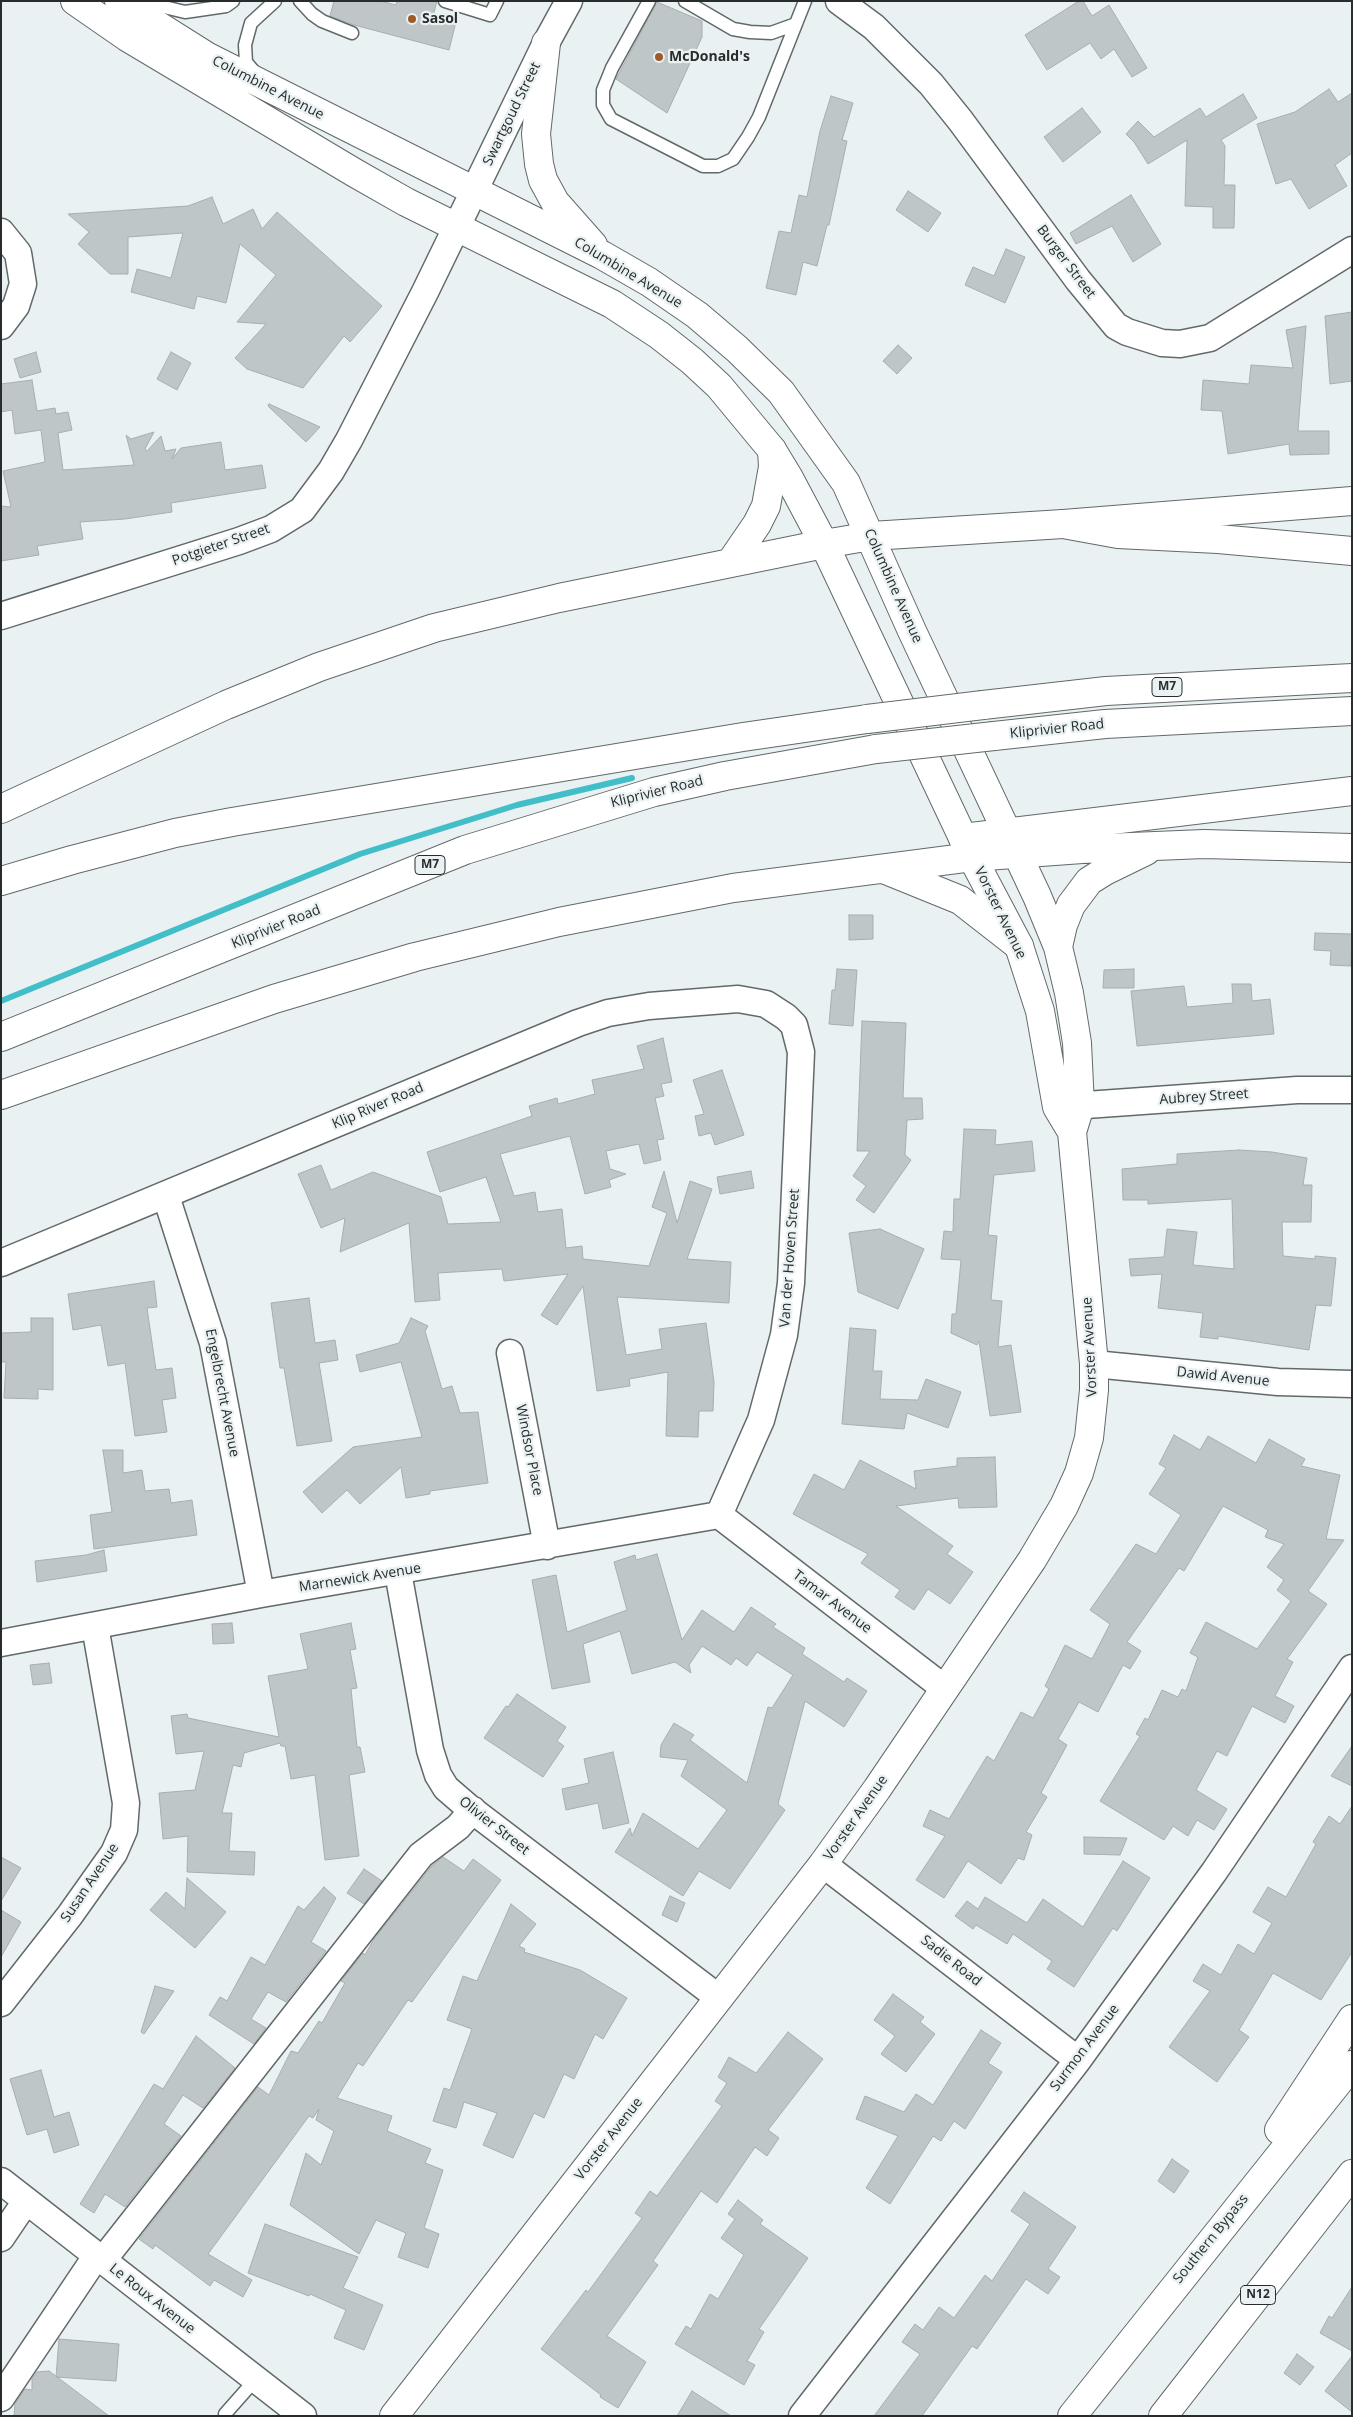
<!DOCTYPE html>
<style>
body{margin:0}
#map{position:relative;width:1353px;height:2417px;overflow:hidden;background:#e9f1f2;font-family:"Open Sans",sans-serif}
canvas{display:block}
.frame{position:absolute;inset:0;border:2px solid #292c2c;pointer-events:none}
</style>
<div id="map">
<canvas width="1353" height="2417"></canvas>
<div class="frame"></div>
</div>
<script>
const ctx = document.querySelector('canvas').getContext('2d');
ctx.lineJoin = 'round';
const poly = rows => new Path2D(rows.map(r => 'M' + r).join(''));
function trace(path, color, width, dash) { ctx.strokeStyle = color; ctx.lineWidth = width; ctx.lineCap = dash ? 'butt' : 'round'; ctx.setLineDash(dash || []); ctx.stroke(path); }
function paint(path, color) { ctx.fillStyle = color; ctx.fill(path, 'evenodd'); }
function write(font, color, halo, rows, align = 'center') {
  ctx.font = font + ' "Open Sans",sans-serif'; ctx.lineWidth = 4.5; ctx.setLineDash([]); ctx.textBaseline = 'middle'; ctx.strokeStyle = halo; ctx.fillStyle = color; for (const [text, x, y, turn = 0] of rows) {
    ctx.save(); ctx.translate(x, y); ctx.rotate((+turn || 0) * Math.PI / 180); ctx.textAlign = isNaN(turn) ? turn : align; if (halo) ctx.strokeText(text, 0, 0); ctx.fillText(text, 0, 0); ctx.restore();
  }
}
const stream = poly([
 [1,1001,360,854,517,805,632,778]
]);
const building = poly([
 [334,1,380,1,396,5,397,1,437,1,433,16,456,22,449,50,354,25,330,16,334,1],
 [1079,1,1083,1,1092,16,1109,5,1147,68,1132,77,1114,49,1101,59,1090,43,1047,70,1025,35,1079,1],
 [657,2,702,21,702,37,667,113,616,79,657,2],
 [1329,89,1338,102,1352,93,1352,153,1335,165,1347,186,1309,209,1291,179,1276,184,1257,124,1295,112,1329,89],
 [1243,94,1257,118,1221,140,1225,146,1224,185,1235,185,1234,228,1213,228,1213,207,1185,206,1187,140,1148,164,1134,142,1126,134,1138,121,1154,137,1200,108,1206,117,1243,94],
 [831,96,853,103,842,140,847,141,829,225,827,225,817,266,803,262,796,295,766,288,779,231,791,233,799,195,807,197,820,131,831,96],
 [1082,108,1101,132,1063,162,1044,137,1082,108],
 [908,191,941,213,928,232,896,210,908,191],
 [1131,195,1161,244,1133,262,1112,226,1076,244,1070,233,1131,195],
 [212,197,223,224,253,209,262,229,277,212,382,306,350,342,344,336,303,388,247,369,235,358,266,324,237,322,276,275,240,244,226,303,197,296,194,309,131,292,137,269,171,278,183,233,128,237,128,274,110,274,78,244,89,232,68,214,188,206,212,197],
 [1006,249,1025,257,1005,303,965,285,973,267,994,276,1006,249],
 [1352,312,1352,381,1330,384,1325,316,1352,312],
 [1306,326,1298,431,1329,431,1329,454,1290,455,1289,444,1228,454,1222,411,1201,410,1203,380,1249,384,1251,365,1293,368,1286,330,1306,326],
 [898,345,912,358,897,374,883,361,898,345],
 [36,352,41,372,20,378,14,359,36,352],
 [171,352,191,363,177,390,157,379,171,352],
 [32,380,37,411,55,408,56,414,68,412,72,430,58,433,63,470,134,465,126,435,131,439,154,432,145,449,147,451,161,436,165,451,176,449,172,459,181,448,221,442,225,470,262,465,266,488,171,503,172,512,125,519,80,522,83,539,37,546,39,555,1,561,1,506,11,507,3,471,45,462,41,430,15,434,12,410,1,412,1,384,32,380],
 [269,404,320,427,306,442,268,406,269,404],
 [849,915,873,915,873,939,849,940,849,915],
 [1315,933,1352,934,1351,966,1330,965,1331,951,1314,950,1315,933],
 [837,969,857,970,853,1026,829,1024,832,990,835,990,837,969],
 [1134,969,1134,988,1103,988,1104,970,1134,969],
 [1232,984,1251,984,1252,1001,1270,999,1274,1034,1137,1046,1131,991,1184,986,1187,1007,1233,1003,1232,984],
 [862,1021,906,1023,903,1098,922,1098,923,1119,907,1120,905,1155,911,1160,874,1213,856,1200,866,1186,853,1176,870,1151,857,1151,862,1021],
 [663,1038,672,1082,661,1084,664,1096,655,1098,664,1139,657,1140,661,1160,644,1164,639,1144,606,1151,610,1169,626,1174,609,1180,611,1187,585,1194,570,1136,500,1154,514,1196,535,1192,538,1212,562,1209,566,1248,582,1246,583,1259,649,1266,667,1213,652,1207,664,1171,677,1223,690,1181,712,1189,687,1259,731,1262,729,1303,617,1297,626,1355,662,1349,659,1329,706,1323,714,1382,713,1411,699,1411,698,1437,666,1436,668,1372,629,1379,630,1386,597,1391,583,1286,557,1325,541,1315,568,1274,504,1281,502,1269,438,1273,440,1300,415,1302,409,1223,340,1252,345,1218,321,1228,298,1174,321,1165,331,1190,373,1172,441,1197,448,1224,501,1222,486,1177,440,1192,427,1152,532,1116,529,1106,557,1098,558,1104,595,1094,592,1080,644,1069,637,1046,663,1038],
 [722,1070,744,1135,715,1145,711,1133,699,1136,695,1116,704,1114,693,1080,722,1070],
 [964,1129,996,1130,995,1145,1032,1141,1035,1171,994,1175,988,1235,997,1236,991,1300,1002,1301,998,1347,1011,1345,1021,1412,990,1416,979,1341,977,1345,951,1333,952,1314,956,1314,961,1260,941,1259,944,1231,953,1232,954,1199,960,1199,964,1129],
 [1239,1150,1272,1152,1307,1158,1303,1185,1312,1185,1311,1222,1282,1222,1283,1256,1315,1259,1315,1256,1336,1258,1331,1306,1316,1305,1309,1350,1218,1336,1218,1339,1200,1337,1203,1313,1158,1308,1162,1274,1131,1276,1129,1259,1164,1257,1167,1229,1197,1232,1193,1265,1234,1269,1232,1199,1148,1204,1148,1200,1123,1200,1122,1169,1177,1164,1177,1154,1239,1150],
 [751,1171,754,1188,720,1194,717,1177,751,1171],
 [880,1229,924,1249,898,1309,858,1292,849,1233,880,1229],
 [154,1281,157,1307,147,1308,156,1370,172,1368,176,1398,162,1400,167,1432,135,1436,125,1363,108,1366,101,1325,73,1330,68,1294,154,1281],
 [309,1298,315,1343,335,1340,338,1360,319,1363,332,1441,297,1446,284,1368,280,1368,271,1303,309,1298],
 [31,1318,53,1318,53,1390,38,1389,38,1399,4,1398,6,1362,1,1362,1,1333,31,1332,31,1318],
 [411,1318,428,1326,425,1331,442,1389,452,1386,460,1413,478,1412,488,1483,430,1491,430,1494,406,1498,401,1467,360,1504,347,1490,322,1513,303,1492,353,1447,422,1437,401,1362,360,1372,356,1355,399,1343,411,1318],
 [850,1328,876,1330,873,1371,882,1371,880,1399,918,1400,926,1379,961,1392,948,1428,907,1413,904,1429,842,1424,850,1328],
 [1174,1435,1200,1450,1208,1436,1256,1463,1269,1439,1305,1459,1301,1466,1340,1475,1326,1539,1344,1540,1308,1591,1327,1604,1287,1659,1293,1662,1275,1696,1294,1706,1285,1723,1252,1706,1227,1756,1217,1751,1196,1790,1227,1809,1214,1830,1197,1820,1188,1836,1173,1826,1164,1840,1100,1801,1140,1736,1136,1734,1145,1718,1148,1720,1162,1690,1178,1697,1182,1689,1186,1691,1198,1657,1190,1653,1206,1622,1257,1649,1291,1601,1277,1590,1284,1580,1267,1567,1284,1544,1265,1537,1268,1530,1223,1506,1184,1571,1179,1568,1127,1642,1141,1651,1130,1669,1123,1665,1098,1712,1079,1702,1058,1739,1067,1745,1041,1793,1047,1797,1026,1832,1032,1835,1024,1860,1018,1858,1001,1884,968,1861,944,1898,916,1880,945,1836,923,1826,930,1810,949,1819,987,1756,994,1761,1021,1712,1033,1718,1049,1689,1045,1686,1065,1645,1092,1659,1110,1624,1090,1610,1136,1544,1156,1554,1181,1515,1149,1494,1166,1468,1159,1464,1174,1435],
 [103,1450,123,1450,123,1473,142,1470,145,1491,169,1489,171,1503,192,1500,197,1535,94,1549,90,1515,112,1512,103,1450],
 [995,1457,997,1507,959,1508,958,1498,896,1506,953,1546,947,1554,973,1572,950,1604,928,1589,914,1610,895,1597,900,1590,861,1563,868,1554,793,1514,814,1474,844,1490,860,1460,916,1489,914,1471,957,1466,957,1458,995,1457],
 [104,1550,107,1571,37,1582,35,1561,86,1555,104,1550],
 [657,1554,682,1640,702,1610,734,1632,751,1607,776,1624,773,1627,805,1648,802,1654,844,1682,847,1678,867,1691,844,1727,805,1701,778,1804,785,1810,730,1889,699,1871,683,1896,615,1852,630,1828,632,1836,643,1813,698,1849,727,1810,681,1776,688,1760,660,1757,661,1745,674,1723,694,1735,690,1740,747,1783,768,1707,772,1708,793,1675,757,1652,747,1666,736,1658,731,1665,702,1646,689,1665,691,1673,675,1662,632,1674,620,1631,583,1644,590,1682,552,1689,532,1580,556,1575,567,1632,627,1610,614,1562,635,1555,636,1560,657,1554],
 [232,1623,234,1643,213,1644,212,1624,232,1623],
 [351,1623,356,1649,350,1650,357,1688,351,1689,357,1747,360,1747,365,1772,349,1775,359,1856,325,1860,315,1775,291,1779,285,1746,281,1746,280,1743,244,1753,241,1767,233,1765,222,1813,232,1813,229,1851,255,1852,254,1875,187,1872,188,1836,163,1839,159,1793,195,1790,204,1751,176,1754,171,1716,187,1714,188,1718,279,1737,268,1676,308,1669,300,1634,351,1623],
 [49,1663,52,1683,33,1685,30,1665,49,1663],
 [517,1694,566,1727,557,1741,564,1746,543,1777,484,1738,506,1706,508,1707,517,1694],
 [1352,1746,1352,1786,1331,1776,1352,1746],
 [613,1752,629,1823,603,1829,598,1803,566,1810,562,1789,589,1783,584,1759,613,1752],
 [1352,1806,1352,1952,1321,2000,1273,1973,1239,2030,1249,2037,1217,2082,1169,2047,1210,1991,1193,1981,1203,1964,1221,1975,1238,1944,1254,1954,1272,1923,1253,1912,1268,1887,1286,1897,1316,1844,1313,1842,1329,1816,1340,1824,1352,1806],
 [1084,1837,1127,1838,1120,1855,1084,1854,1084,1837],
 [1,1857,21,1868,1,1901,1,1857],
 [443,1857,464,1871,473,1859,501,1880,412,2002,408,2000,363,2066,358,2063,337,2098,392,2116,387,2131,431,2149,425,2163,443,2170,424,2228,439,2234,428,2268,398,2257,406,2233,376,2220,359,2254,290,2205,306,2153,321,2165,334,2131,316,2120,319,2109,313,2118,309,2116,208,2254,252,2280,243,2297,214,2280,210,2286,155,2245,153,2249,139,2239,258,2087,269,2095,291,2051,298,2053,319,2021,322,2023,345,1983,341,1981,363,1953,365,1955,374,1939,432,1866,443,1857],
 [1123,1861,1150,1878,1117,1931,1113,1928,1074,1987,1047,1969,1052,1961,1013,1934,1007,1944,976,1925,973,1929,955,1916,967,1901,978,1909,985,1897,1027,1923,1043,1899,1083,1927,1123,1861],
 [364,1869,382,1881,364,1904,347,1893,364,1869],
 [187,1878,226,1912,195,1948,150,1910,166,1892,185,1909,187,1878],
 [324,1887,336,1898,311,1942,326,1951,286,2002,268,1992,251,2019,266,2028,254,2044,209,2015,220,1997,227,2001,251,1957,265,1965,298,1906,304,1910,324,1887],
 [670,1896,685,1903,677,1922,662,1915,670,1896],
 [511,1904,536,1924,519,1946,525,1949,524,1952,580,1970,627,1998,603,2039,595,2034,574,2079,564,2074,544,2118,534,2113,513,2158,483,2145,497,2113,464,2102,456,2128,433,2121,444,2088,450,2090,472,2029,447,2020,463,1976,477,1981,511,1904],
 [1,1910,21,1922,1,1957,1,1910],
 [155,1986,174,1991,144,2034,141,2032,155,1986],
 [893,1994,924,2017,920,2022,935,2034,906,2072,881,2054,895,2036,874,2020,893,1994],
 [981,2030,1001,2043,988,2063,1002,2072,965,2129,954,2121,941,2141,933,2136,890,2204,866,2188,898,2136,856,2119,865,2096,904,2112,916,2094,933,2105,981,2030],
 [788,2032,823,2059,768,2130,779,2138,767,2156,755,2147,717,2203,701,2191,653,2261,658,2265,607,2336,646,2362,618,2408,600,2397,601,2395,541,2349,586,2290,588,2292,642,2218,635,2213,650,2191,657,2196,722,2106,715,2101,727,2083,718,2077,729,2057,756,2073,788,2032],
 [196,2036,235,2068,203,2108,183,2095,164,2124,181,2136,125,2207,105,2194,94,2213,80,2204,154,2084,163,2089,196,2036],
 [41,2070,54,2117,69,2112,79,2145,54,2153,47,2129,27,2135,10,2079,41,2070],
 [1172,2159,1189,2171,1174,2193,1158,2181,1172,2159],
 [1024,2192,1076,2227,1048,2269,1060,2277,1048,2294,1026,2279,977,2349,972,2346,922,2416,874,2416,920,2354,902,2342,915,2324,923,2330,939,2307,954,2318,985,2275,992,2281,1030,2224,1011,2211,1024,2192],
 [738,2200,763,2220,760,2224,808,2258,759,2329,764,2332,747,2361,755,2365,744,2385,675,2344,686,2326,691,2329,710,2294,718,2299,744,2255,721,2238,735,2219,728,2214,738,2200],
 [265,2224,358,2257,343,2288,383,2305,364,2350,334,2338,346,2310,310,2294,309,2296,248,2273,265,2224],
 [1352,2287,1352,2351,1320,2333,1329,2316,1332,2318,1352,2287],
 [59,2339,119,2344,116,2381,56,2377,59,2339],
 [1297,2354,1314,2367,1300,2385,1284,2373,1297,2354],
 [1352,2356,1352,2412,1325,2391,1352,2356],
 [49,2371,109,2416,14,2416,15,2404,25,2389,32,2390,32,2379,37,2372,49,2371],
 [692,2391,731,2416,677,2416,692,2391]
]);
const lane = poly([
 [139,1,185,12,226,6,233,1],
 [300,1,312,14,322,21,352,33],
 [445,1,490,15,497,1],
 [649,1,612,68,603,90,603,105,611,119,703,166,718,166,733,159,748,137,759,117,805,1],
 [685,1,733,29,750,32,771,33,796,24],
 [256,74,246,62,245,45,251,23,275,1],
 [225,2414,255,2380]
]);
const street = poly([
 [839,1,874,27,931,84,960,120,1078,280,1116,326,1127,332,1162,343,1180,344,1210,338,1352,250],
 [1,232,18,253,23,284,16,306,1,326],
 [1,616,239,541,271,529,302,510,331,471,349,440,425,292,546,43,569,1],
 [1058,1107,1297,1090,1352,1090],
 [166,1196,213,1343,261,1594],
 [1,1263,578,1023,608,1013,649,1006,738,999,766,1004,786,1017,794,1025,801,1052,791,1283,784,1335,761,1420,719,1515],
 [510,1353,547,1546],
 [1094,1364,1278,1382,1352,1384],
 [719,1515,944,1688],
 [398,1572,430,1750,438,1775,446,1788,468,1807,719,1998],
 [1,1643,261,1594,719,1515],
 [823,1864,1078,2060],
 [1,2003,70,1915,114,1853,124,1830,126,1803,95,1626],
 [1,2181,303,2416],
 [1,2238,26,2201],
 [103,2260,421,1855,458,1827,473,1810],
 [1,2398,97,2255],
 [802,2416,1078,2060,1214,1872,1352,1668]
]);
const secondary = poly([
 [75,1,127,37,355,173,406,202,612,304,659,335,692,361,719,386,772,450,789,478,824,544,972,857,1019,946,1040,1011,1057,1107,1072,1132],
 [119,1,208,57,602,255,649,282,697,315,737,349,781,392,846,483,912,631,1037,896,1058,947,1069,993,1077,1043,1080,1106,1072,1132,1094,1364,1094,1390,1089,1438,1079,1473,1064,1506,1032,1560,877,1789,823,1864,394,2416],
 [546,43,536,134,539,164,543,180,555,202,593,245],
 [824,544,871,536,1063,524,1352,501],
 [972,857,1082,849,1204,844,1352,848],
 [1058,947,1063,925,1071,905,1089,881,1105,871,1146,851]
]);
const primary = poly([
 [1063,524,1118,534,1218,539,1352,551],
 [731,562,757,524,766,506,773,467,772,450],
 [983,705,1106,691,1352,678],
 [994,736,1105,724,1352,711],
 [1,809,226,705,319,667,434,628,559,598,824,544],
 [963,838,1352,791],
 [886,870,960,900,1019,946],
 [1,881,72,860,175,833,232,822,743,737,867,719],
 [1,1037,465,850,654,792,725,776,876,749],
 [1,1095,274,999,415,957,559,922,733,888,972,857]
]);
const highway = poly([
 [1279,2130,1352,2019],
 [1072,2416,1352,2065],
 [1163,2416,1352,2174]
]);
const primaryBridge = poly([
 [867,719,983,705],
 [876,749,994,736]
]);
const markers = [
 [412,19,5,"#9e5a2b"],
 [659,57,5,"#9e5a2b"]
];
const shields = [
 [1167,687,30],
 [430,865,30],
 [1258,2295,35]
];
const shieldNames = [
 ["M7",1167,687],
 ["M7",430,865],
 ["N12",1258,2295]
];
const poiNames = [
 ["Sasol",422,19],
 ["McDonald's",669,57]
];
const streetNames = [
 ["Columbine Avenue",268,88,27],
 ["Swartgoud Street",512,114,-64],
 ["Burger Street",1066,262,53],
 ["Columbine Avenue",628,273,31],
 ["Potgieter Street",221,545,-19],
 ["Columbine Avenue",893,586,66],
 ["Kliprivier Road",1057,729,-6],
 ["Kliprivier Road",657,792,-14],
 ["Vorster Avenue",1000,913,64],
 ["Kliprivier Road",276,927,-22],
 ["Aubrey Street",1204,1097,-4],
 ["Klip River Road",378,1106,-23],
 ["Van der Hoven Street",790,1258,-86],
 ["Vorster Avenue",1090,1347,-93],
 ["Dawid Avenue",1223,1377,6],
 ["Engelbrecht Avenue",222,1393,79],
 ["Windsor Place",529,1450,79],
 ["Marnewick Avenue",360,1578,-9],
 ["Tamar Avenue",832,1602,37],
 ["Vorster Avenue",856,1818,-55],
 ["Olivier Street",494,1826,38],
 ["Susan Avenue",90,1883,-56],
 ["Sadie Road",951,1961,38],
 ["Surmon Avenue",1085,2048,-53],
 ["Vorster Avenue",609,2139,-52],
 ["Southern Bypass",1211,2239,-51],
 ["Le Roux Avenue",152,2299,38]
];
trace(stream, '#42bec8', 6);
paint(building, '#bfc6c7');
trace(building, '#a7aeaf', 1);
trace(lane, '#62696a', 15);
trace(street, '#62696a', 29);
trace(secondary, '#62696a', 30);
trace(primary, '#62696a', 30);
trace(highway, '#62696a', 30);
trace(lane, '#fff', 12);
trace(street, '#fff', 26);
trace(secondary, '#fff', 28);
trace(primary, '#fff', 28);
trace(highway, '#fff', 28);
trace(primaryBridge, '#62696a', 30, []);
trace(primaryBridge, '#fff', 28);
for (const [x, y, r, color] of markers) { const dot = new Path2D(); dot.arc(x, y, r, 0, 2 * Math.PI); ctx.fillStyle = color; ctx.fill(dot); trace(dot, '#e9f1f2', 2); }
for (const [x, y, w] of shields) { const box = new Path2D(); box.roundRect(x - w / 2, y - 9.5, w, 19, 4); ctx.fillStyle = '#e9f1f2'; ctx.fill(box); trace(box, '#292c2c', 1); }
write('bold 12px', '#292c2c', null, shieldNames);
write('bold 14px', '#292c2c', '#e9f1f2', poiNames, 'left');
write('14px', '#292c2c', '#e9f1f2', streetNames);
</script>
